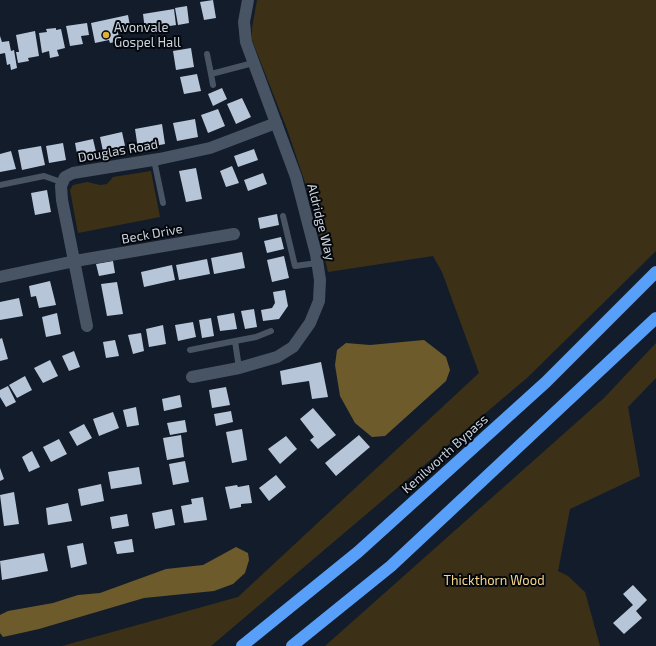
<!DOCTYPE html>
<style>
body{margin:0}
canvas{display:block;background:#121c2a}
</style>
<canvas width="656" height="646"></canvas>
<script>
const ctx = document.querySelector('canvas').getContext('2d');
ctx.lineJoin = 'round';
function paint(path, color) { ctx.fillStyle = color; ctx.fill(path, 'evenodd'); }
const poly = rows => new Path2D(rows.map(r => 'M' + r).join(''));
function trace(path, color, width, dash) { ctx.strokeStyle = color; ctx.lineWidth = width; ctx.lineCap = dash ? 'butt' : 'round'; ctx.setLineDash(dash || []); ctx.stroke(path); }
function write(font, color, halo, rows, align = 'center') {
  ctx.font = font + ' "Exo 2",sans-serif'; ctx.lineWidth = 4; ctx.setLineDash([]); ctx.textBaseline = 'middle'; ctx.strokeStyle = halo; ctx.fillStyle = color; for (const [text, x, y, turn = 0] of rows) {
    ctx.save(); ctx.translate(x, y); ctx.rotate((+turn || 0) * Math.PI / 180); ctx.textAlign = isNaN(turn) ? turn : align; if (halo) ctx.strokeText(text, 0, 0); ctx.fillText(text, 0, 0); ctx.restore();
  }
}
const green = poly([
 [257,0,656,0,656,251,528,377,211,646,62,646,238,597,479,373,442,272,433,256,328,272,312,203,287,129,252,40,252,28],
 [151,171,160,217,78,233,70,190,73,185,87,182,100,185,107,184,113,177],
 [656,343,656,378,628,407,640,476,570,509,558,571,568,576,585,592,600,646,325,646,604,398]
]);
const water = poly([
 [424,340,446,357,450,370,446,381,385,436,372,437,355,423,340,396,335,365,337,350,346,343,370,345],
 [236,547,248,553,249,560,245,573,233,584,214,591,144,598,39,629,3,637,0,633,0,615,8,611,53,603,78,595,100,593,166,569,203,565]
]);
const building = poly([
 [213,0,216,18,204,20,200,2],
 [187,6,189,23,178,25,175,8],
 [174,9,176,25,145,30,143,14],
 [128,15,130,26,117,29,120,41,110,43,109,40,95,43,91,23],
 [87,23,89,35,81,36,83,44,70,46,66,26],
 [56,28,56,30,61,29,65,48,57,50,59,56,50,58,49,51,42,53,39,33,47,32,46,29],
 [35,31,39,56,28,58,29,61,18,63,16,52,19,52,16,35],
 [0,36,2,42,9,41,11,51,14,50,17,68,11,70,10,64,7,65,5,53,0,54],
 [191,48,194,67,176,70,173,51],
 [197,74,201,91,184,94,180,77],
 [222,88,227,99,213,106,208,94],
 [242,98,251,117,236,124,227,104],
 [218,109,225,126,208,133,201,115],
 [195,119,198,137,177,141,173,123],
 [162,124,165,144,138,149,135,129],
 [122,132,126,150,104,156,100,137],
 [93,139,97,156,78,159,75,143],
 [63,143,66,160,49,163,46,146],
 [41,146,45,165,22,170,18,150],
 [254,149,258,160,238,167,234,156],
 [11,151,16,169,0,172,0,154],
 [232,166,239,183,226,187,220,171],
 [196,168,202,199,186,202,179,171],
 [263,173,267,184,248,191,244,180],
 [47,190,51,212,35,215,31,193],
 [277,214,279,225,260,229,258,218],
 [281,237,284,249,267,253,264,241],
 [242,252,245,268,214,274,211,258],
 [284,256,289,278,272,282,267,260],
 [207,259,210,274,179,280,176,265],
 [113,261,115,273,99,276,96,264],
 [172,265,175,280,144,287,141,272],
 [50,281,56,305,39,308,36,296,31,297,29,286],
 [117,282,123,314,107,316,101,284],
 [285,290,288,306,279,319,263,321,261,310,272,308,275,303,273,292],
 [19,298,23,316,0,320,0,302],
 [254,309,257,327,245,329,241,311],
 [57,313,61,334,46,337,42,317],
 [234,313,237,329,220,331,217,316],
 [211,318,214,336,202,338,199,320],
 [193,322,196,337,178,341,175,325],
 [163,325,166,344,149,347,146,329],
 [141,333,144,351,133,354,128,335],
 [2,338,8,359,0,361,0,339],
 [115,340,119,356,106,358,103,342],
 [74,351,80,367,69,371,62,356],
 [50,360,58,376,43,383,34,368],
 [321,362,328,397,312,399,309,381,282,385,280,371],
 [25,376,32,390,17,398,9,385],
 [8,386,16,402,6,407,0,397,0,390],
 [226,387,230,405,212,408,209,390],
 [180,395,182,407,164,411,162,399],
 [136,407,139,425,127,427,123,410],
 [313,408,336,435,318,449,310,440,314,437,300,419],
 [231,411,233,422,216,426,214,414],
 [113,412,119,428,99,436,93,419],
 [185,420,187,432,170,435,167,423],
 [84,424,92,438,77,446,69,432],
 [242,429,247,460,232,463,226,432],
 [181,435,184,457,167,460,163,438],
 [359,435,370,447,336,476,325,463],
 [286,436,297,449,280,464,268,449],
 [59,439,67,454,51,462,43,447],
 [32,451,40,467,29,472,22,457],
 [185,461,189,482,173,485,169,464],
 [139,467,142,484,111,489,108,472],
 [0,468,4,479,0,481],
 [276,475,286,487,269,501,259,488],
 [101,484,104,501,81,506,78,489],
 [237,485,238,487,249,485,252,503,241,504,241,507,230,509,225,487],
 [14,492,19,524,4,526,0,495],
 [203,497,207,520,184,523,181,506,192,504,191,499],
 [68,503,72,521,48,525,46,508],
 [172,509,175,525,155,529,152,513],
 [127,514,129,526,112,529,110,517],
 [132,539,134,552,117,554,114,542],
 [83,543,87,564,71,568,67,546],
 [44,553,48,571,2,580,0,561],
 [633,585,647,600,636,611,642,618,624,634,613,623,633,605,623,594]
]);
const lane = poly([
 [207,54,211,74,253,63],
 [211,74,213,85],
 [154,160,163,203],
 [0,185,44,176,61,182],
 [283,216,295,266,317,263],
 [235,341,256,337,271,331],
 [190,350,235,341,239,368]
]);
const street = poly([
 [0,277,75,261,234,234],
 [87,326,62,200,61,186,65,177,73,173,159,159,210,148,276,123]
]);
const secondary = poly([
 [192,377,239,368,277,357,293,347,310,323,319,301,320,280,316,254,296,177,246,42,244,22,248,0]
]);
const highway = poly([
 [242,646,358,552,546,382,656,272],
 [292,646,391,566,656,318]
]);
const markers = [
 [106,35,4,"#deb133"]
];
const poiNames = [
 ["Avonvale",114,28],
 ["Gospel Hall",114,43]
];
const streetNames = [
 ["Douglas Road",118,151,-10],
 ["Aldridge Way",321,222,76],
 ["Beck Drive",152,234,-10],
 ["Kenilworth Bypass",445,454,-42]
];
const parkNames = [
 ["Thickthorn Wood",494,581]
];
paint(green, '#3c3117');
paint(water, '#6e5b2c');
paint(building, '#b7c5d8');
trace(lane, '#485464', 6);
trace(street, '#485464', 12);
trace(secondary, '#485464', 12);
trace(highway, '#579ff8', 12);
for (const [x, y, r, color] of markers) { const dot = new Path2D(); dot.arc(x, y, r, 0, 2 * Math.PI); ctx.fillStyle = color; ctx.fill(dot); trace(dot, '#04070c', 1.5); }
write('13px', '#ccd4dd', '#04070c', poiNames, 'left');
write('13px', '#ccd4dd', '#04070c', streetNames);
write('13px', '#f5d68c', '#04070c', parkNames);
</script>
